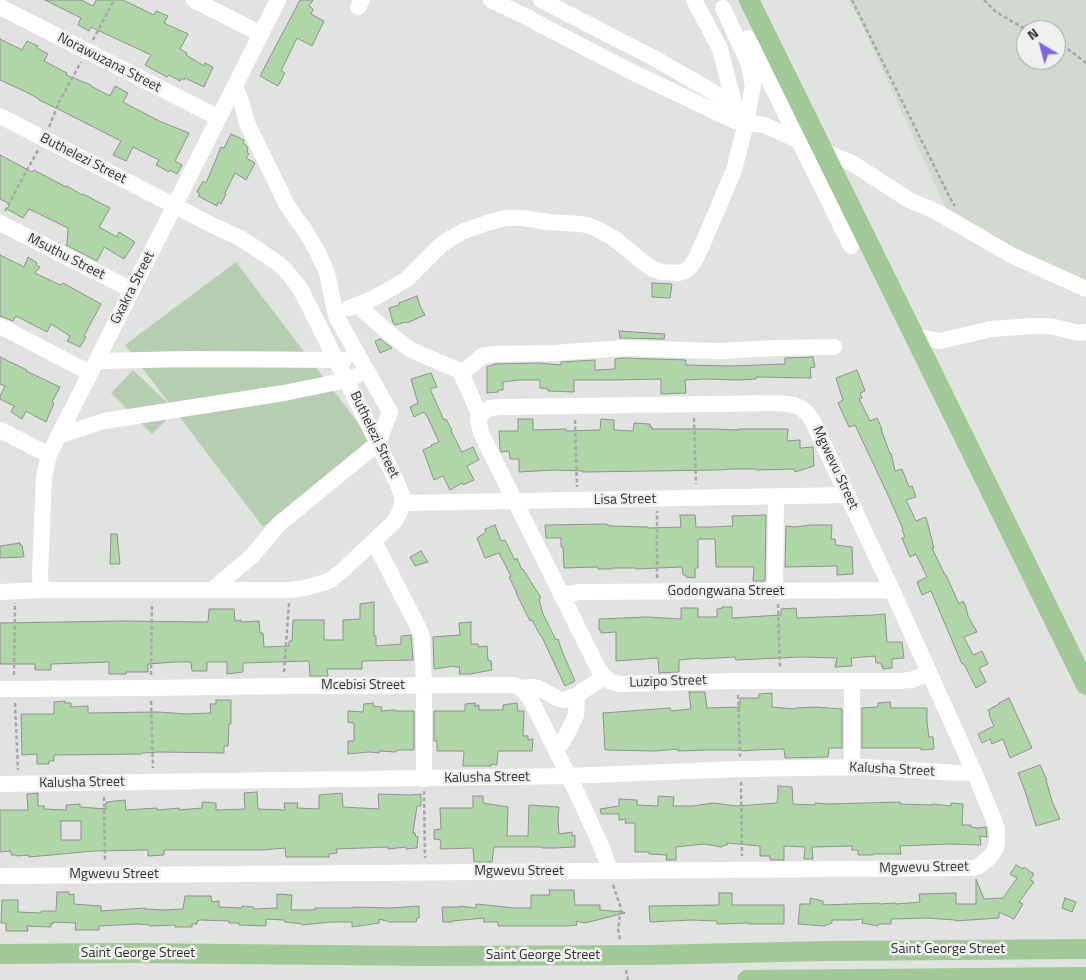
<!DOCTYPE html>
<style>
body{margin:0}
#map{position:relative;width:1086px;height:980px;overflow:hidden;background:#e1e3e0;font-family:"Titillium Web",sans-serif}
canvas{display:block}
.north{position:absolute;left:1016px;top:20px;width:50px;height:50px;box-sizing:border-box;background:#eef1ee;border:1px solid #a3a5a3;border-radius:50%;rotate:323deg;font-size:14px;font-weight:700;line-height:20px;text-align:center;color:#323332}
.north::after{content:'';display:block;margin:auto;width:18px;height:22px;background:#8066e2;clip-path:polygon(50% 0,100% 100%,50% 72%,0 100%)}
</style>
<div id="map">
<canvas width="1086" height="980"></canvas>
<div class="north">N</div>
</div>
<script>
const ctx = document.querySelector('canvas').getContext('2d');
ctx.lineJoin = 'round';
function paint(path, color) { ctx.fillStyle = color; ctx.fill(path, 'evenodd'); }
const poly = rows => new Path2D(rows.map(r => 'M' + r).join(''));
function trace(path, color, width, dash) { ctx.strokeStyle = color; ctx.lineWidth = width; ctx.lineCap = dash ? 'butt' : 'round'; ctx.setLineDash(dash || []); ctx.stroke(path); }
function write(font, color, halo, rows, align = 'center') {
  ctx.font = font + ' "Titillium Web",sans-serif'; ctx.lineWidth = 5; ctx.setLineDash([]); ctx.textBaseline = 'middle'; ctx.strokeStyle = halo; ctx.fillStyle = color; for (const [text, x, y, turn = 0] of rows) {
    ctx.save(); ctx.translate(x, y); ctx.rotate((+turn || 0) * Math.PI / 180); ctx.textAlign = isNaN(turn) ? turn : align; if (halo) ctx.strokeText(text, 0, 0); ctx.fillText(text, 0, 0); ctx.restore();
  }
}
const built = poly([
 [849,0,1086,0,1086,286,950,217,860,21],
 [1026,30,1056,30,1056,60,1026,60]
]);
const green = poly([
 [236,262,374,444,263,527,175,411,152,434,111,393,133,370,172,407,125,345]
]);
const building = poly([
 [45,0,81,0,93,6,96,0,123,0,154,15,156,11,168,16,164,23,188,34,180,49,187,53,186,55,204,66,205,63,213,67,204,87,185,78,184,80,181,78,180,81,169,75,167,77,145,65,151,55,91,27,89,31,78,25,81,18,45,0],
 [300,0,313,0,309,6,313,9,311,14,324,21,312,46,297,38,281,71,285,73,278,86,260,76,300,0],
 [0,39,22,50,27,41,38,46,37,48,48,54,44,61,67,73,66,75,91,85,91,86,110,96,115,86,128,93,123,102,159,121,189,133,175,161,182,165,177,174,170,170,169,172,156,165,159,160,133,147,126,161,113,155,121,141,58,109,39,100,39,99,24,91,0,80,0,39],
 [231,134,244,140,243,143,247,146,248,149,247,152,249,154,246,158,255,163,246,180,235,173,225,193,226,194,221,204,218,202,217,206,198,196,200,194,197,192,203,181,206,183,221,147,224,148,231,134],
 [0,155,32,172,34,170,66,187,67,186,82,195,83,194,110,208,99,227,117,237,119,232,135,242,124,259,104,247,97,261,66,245,67,243,68,228,29,209,23,218,7,209,10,204,0,199,0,155],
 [0,255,24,267,28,257,37,263,36,265,40,267,35,273,56,283,61,285,63,283,101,304,84,336,86,337,80,347,67,341,70,336,51,324,47,332,16,316,13,321,0,316,0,255],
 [652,283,672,284,670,298,652,297,652,283],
 [417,296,420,306,425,315,407,323,406,322,395,325,393,323,389,308,399,305,399,303,417,296],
 [619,331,665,334,664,339,620,338,619,331],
 [380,339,392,348,380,353,375,341,380,339],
 [0,357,27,370,26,371,60,387,52,402,54,403,46,422,26,411,22,419,11,412,14,406,0,399,0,396,5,386,0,384,0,357],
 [813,357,815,367,810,368,811,378,756,377,756,379,739,380,705,379,685,380,686,393,661,394,661,379,611,380,574,380,574,392,548,391,548,389,540,388,540,380,519,380,503,382,503,390,498,390,498,392,487,393,487,367,495,364,539,363,561,365,561,362,595,360,595,370,615,369,615,359,623,358,686,360,686,365,732,366,785,364,785,358,813,357],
 [857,370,865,391,860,393,862,398,859,399,870,421,877,418,882,429,881,429,890,454,891,453,895,471,902,469,909,487,912,486,916,497,906,500,916,521,926,517,934,548,932,548,945,575,946,575,959,604,963,601,966,607,968,616,977,632,964,637,973,655,982,651,988,664,979,668,986,682,976,688,964,664,962,664,931,591,922,595,917,582,927,577,916,554,910,557,902,538,905,537,902,530,903,529,888,495,855,425,849,427,838,403,843,400,836,378,857,370],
 [431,373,437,387,430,389,444,420,446,419,452,430,451,431,462,452,473,447,479,460,467,466,474,480,463,485,462,483,450,490,443,476,434,480,423,450,432,446,431,445,439,442,428,418,424,412,414,417,410,407,418,403,411,379,431,373],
 [518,419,533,419,533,430,566,429,566,431,600,430,601,419,614,420,614,430,633,431,634,423,650,424,650,427,652,427,652,429,713,429,738,430,738,429,788,429,787,441,800,440,800,448,813,447,814,466,795,472,794,469,756,470,756,469,731,469,719,470,583,472,583,471,555,470,519,472,519,459,510,459,509,451,501,452,500,448,499,431,518,431,518,419],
 [680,515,695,515,696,527,712,527,733,526,732,516,766,515,765,581,753,581,754,567,716,567,715,539,698,539,698,568,695,568,695,578,686,577,686,575,683,575,682,567,636,569,636,568,612,568,612,569,598,569,598,567,564,568,563,547,561,547,561,538,546,538,545,525,607,524,607,525,612,526,648,527,648,528,681,527,680,515],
 [495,525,501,541,505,540,515,560,517,558,522,570,523,569,541,598,539,599,543,614,556,640,558,639,562,651,575,681,565,686,541,635,540,635,532,620,530,621,516,593,517,593,509,577,511,576,499,553,485,558,477,538,486,532,485,529,495,525],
 [811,525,832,525,831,539,835,539,836,545,852,547,853,574,837,575,837,566,785,567,786,526,794,527,811,525],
 [111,534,117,534,120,564,110,564,111,534],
 [20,543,20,545,22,545,24,557,0,558,0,546,20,543],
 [421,551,428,562,415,566,410,557,421,551],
 [374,602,374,636,376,636,376,646,401,644,401,636,411,635,413,660,362,661,362,669,327,669,328,676,310,676,309,661,243,663,243,672,227,674,227,662,207,662,207,671,192,671,191,662,175,662,148,664,148,672,126,672,126,674,109,674,109,662,51,664,51,670,35,670,35,664,0,664,0,623,122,621,208,622,209,609,234,609,235,621,241,620,241,622,259,621,260,633,263,633,264,647,289,646,289,641,292,641,293,620,324,620,324,640,343,640,343,620,360,619,360,604,374,602],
 [722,607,732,607,732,618,781,615,781,609,796,608,797,618,873,615,885,614,887,642,902,642,904,658,892,659,892,668,883,669,883,666,882,667,881,663,876,663,875,656,851,658,852,666,835,667,837,658,800,657,736,660,735,657,700,659,700,658,679,660,679,672,659,673,658,658,616,661,616,632,601,633,601,630,599,630,599,619,647,617,681,619,681,608,698,608,698,617,717,617,717,609,723,608,722,607],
 [471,622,471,644,478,644,479,647,487,646,488,660,491,661,492,670,470,674,459,674,460,667,455,667,455,666,434,669,433,637,460,635,459,623,471,622],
 [689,692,705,692,707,708,740,707,740,698,759,698,759,694,772,693,772,707,795,709,795,708,814,707,842,709,842,748,829,748,828,757,785,758,784,749,755,750,742,751,741,750,708,750,678,751,678,749,655,751,605,750,603,713,670,708,671,711,691,709,689,692],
 [1009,698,1032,748,1010,758,1003,739,992,744,990,739,982,743,978,734,994,726,989,715,990,714,988,710,999,704,999,703,1009,698],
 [216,700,231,700,231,724,229,724,228,746,224,746,224,753,161,752,142,753,142,754,54,755,54,761,49,761,49,764,37,764,37,754,22,755,21,714,54,714,54,702,65,701,65,703,71,703,71,707,88,706,88,713,158,712,187,714,211,713,210,704,216,704,216,700],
 [890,702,891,708,927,708,927,722,929,737,933,737,934,749,921,750,921,748,862,748,862,708,878,707,878,703,890,702],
 [373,703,373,706,382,707,381,711,395,710,395,711,414,711,414,750,397,750,396,752,379,751,379,753,369,752,348,754,348,741,354,741,354,723,348,722,348,711,363,712,364,704,373,703],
 [475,703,475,706,479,705,479,710,503,710,503,705,517,703,518,711,524,711,523,736,528,736,528,740,533,739,532,751,498,751,497,765,491,764,491,766,463,766,464,751,437,751,437,741,434,741,434,711,465,711,465,704,475,703],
 [1040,765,1047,780,1046,780,1052,801,1060,819,1036,826,1025,791,1018,773,1040,765],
 [778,786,792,787,793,804,815,805,815,803,828,804,900,802,900,804,932,805,932,804,951,806,951,803,963,804,962,825,971,825,971,827,978,828,986,827,987,837,980,836,981,845,949,844,900,846,901,854,873,854,873,855,858,855,858,850,852,850,852,846,812,847,813,859,804,859,805,847,784,846,784,860,770,860,770,856,760,856,760,846,727,843,727,845,722,846,722,847,704,844,676,847,676,860,666,860,667,855,649,854,649,852,635,852,635,823,625,823,626,819,619,820,619,814,601,814,600,809,619,806,619,799,637,800,637,805,658,806,658,796,674,797,673,806,693,806,713,803,737,806,777,803,778,795,778,786],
 [257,792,258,809,285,810,284,803,298,803,297,808,319,809,319,795,342,793,343,807,379,809,378,794,410,795,421,794,421,806,417,806,413,833,415,833,416,837,418,836,417,848,406,849,406,847,388,849,388,847,336,849,337,853,329,854,329,857,286,857,285,848,261,850,164,850,164,855,148,856,148,850,94,851,29,857,29,855,17,856,16,855,11,855,11,851,0,852,0,810,28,810,27,794,38,793,38,806,44,806,44,809,66,810,66,805,80,804,80,807,106,809,106,802,125,800,126,810,157,808,157,810,179,808,179,810,202,808,202,802,216,803,216,810,245,809,244,793,257,792],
 [61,821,81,821,81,840,61,840,61,821],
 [473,796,483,796,483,803,508,807,507,836,528,836,529,805,559,807,558,818,559,834,572,832,572,836,575,835,575,847,555,848,542,848,542,847,494,847,492,862,474,862,473,848,440,849,441,840,434,839,434,830,441,829,440,808,473,808,473,796],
 [1016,865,1023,869,1024,867,1034,874,1030,880,1034,882,1019,902,1023,904,1014,919,999,912,999,918,955,921,955,920,926,918,891,919,891,924,878,924,878,926,862,923,863,919,853,920,832,920,832,923,824,926,798,924,800,904,810,904,810,898,823,901,823,905,879,903,879,904,896,903,896,904,920,902,919,894,956,893,956,904,976,904,976,879,984,899,1003,898,1017,878,1010,874,1016,865],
 [549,890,574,890,575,905,600,905,600,910,624,912,625,913,585,923,576,921,577,925,567,926,498,926,498,922,484,922,484,918,452,921,452,922,443,922,442,907,460,907,460,906,476,908,476,904,515,908,531,908,531,895,550,895,549,890],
 [57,892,69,892,69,895,74,894,74,904,101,906,101,911,145,908,145,909,164,910,183,909,185,896,211,896,212,902,219,901,219,907,242,908,242,906,254,907,254,909,277,908,277,894,292,895,291,910,315,910,315,908,353,908,353,907,391,908,419,906,419,918,417,918,416,922,390,922,379,919,379,923,352,927,352,922,331,922,302,925,302,924,285,922,284,920,266,919,266,926,239,925,239,923,229,923,229,921,200,920,197,921,197,924,192,924,192,927,175,927,175,925,150,926,150,925,138,924,99,926,99,930,75,930,76,923,53,922,53,924,51,923,51,927,27,926,28,931,6,931,6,923,1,923,2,900,18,900,18,912,41,913,41,911,56,911,57,892],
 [719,893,732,893,732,905,784,905,784,924,749,924,749,923,717,924,717,921,692,920,650,922,649,906,719,905,719,893],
 [1065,898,1076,902,1072,912,1062,908,1065,898]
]);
const path = poly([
 [852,0,949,196,955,206],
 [984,0,996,12,1027,30],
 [93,40,114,0],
 [1056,43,1068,49,1086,63],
 [49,127,60,100,81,62],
 [5,211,38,150],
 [694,418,696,484],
 [575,420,577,487],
 [657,578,657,511],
 [778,604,780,669],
 [284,672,289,603],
 [14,675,15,603],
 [151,675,152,603],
 [738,695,740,757],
 [151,701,153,768],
 [15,703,18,770],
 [741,782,742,856],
 [424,791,425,858],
 [104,797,105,861],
 [613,885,621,908,618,929,620,940],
 [626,970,628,980]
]);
const minor = poly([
 [194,0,261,34],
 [491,0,527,17,543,26,634,73,735,121],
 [541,0,652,57,734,104],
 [694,0,720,49,735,107,735,110],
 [0,7,219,118],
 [358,7,362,0],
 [748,38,851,246],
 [0,116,212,225,240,238,260,251,279,264,287,272,299,287,304,296,396,480,402,495,403,503,399,513,394,522,342,571,329,581,305,588,290,590,41,590,0,592],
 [746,123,764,125,824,152,852,163,909,200,937,212,1011,255,1086,289],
 [0,223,132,290],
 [357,305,372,299,392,288,407,279,441,245,451,238,464,231,487,223,505,218,523,218,548,222,580,224,588,225,599,230,615,239,644,263,653,269,661,272,678,273,685,271,690,267,695,260,703,243,734,170,746,123,753,85,748,62,723,8],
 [349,308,357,305,390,334,411,350,460,371,476,407,481,414],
 [0,326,90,373],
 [915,336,940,341,991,329,1032,326,1050,326,1079,333,1086,332],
 [97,361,190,359,344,360],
 [460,371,467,369,482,356,494,354,553,353,623,348,720,351,777,348,834,347],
 [0,430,49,455],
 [58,436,104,421,284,393,347,380,356,376],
 [403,503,848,495],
 [374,541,420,631,422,637,424,686,424,779],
 [41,590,40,575,44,477,49,455,278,0],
 [212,590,252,556,279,524,378,443,390,412,336,316,328,277,325,268,317,251,305,230,297,220,287,205,247,123,242,104,235,86],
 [775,591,776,497],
 [561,595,579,592,892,590],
 [852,681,852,768],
 [521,688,533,687,538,688,559,699,564,700,577,695,604,677],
 [0,689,151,688,283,686,514,685,521,688,531,700,576,791,603,850,610,871],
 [555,749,563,741,569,730,576,715,577,695],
 [0,784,569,776,740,769,865,767,959,773,974,772],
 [0,876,965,868,974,868,979,866,991,856,996,848,997,841,997,830,994,820,974,772,892,590,812,420,807,413,801,408,794,405,780,403,502,407,490,408,481,414,478,419,481,433,599,670,604,677,611,682,620,684,737,681,897,681,911,680,929,673]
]);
const major = poly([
 [749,0,1086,685],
 [0,954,131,953,425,956,647,955,827,951,1086,949],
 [747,980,1086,977]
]);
const streetNames = [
 ["Norawuzana Street",109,63,27],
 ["Buthelezi Street",83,159,27],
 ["Msuthu Street",66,257,27],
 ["Gxakra Street",133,288,-63],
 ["Buthelezi Street",374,435,64],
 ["Mgwevu Street",835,468,65],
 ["Lisa Street",625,500,-1],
 ["Godongwana Street",726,592],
 ["Luzipo Street",668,682,-2],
 ["Mcebisi Street",363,686],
 ["Kalusha Street",892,770,3],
 ["Kalusha Street",487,778,-1],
 ["Kalusha Street",82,783,-1],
 ["Mgwevu Street",924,868,-1],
 ["Mgwevu Street",519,872],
 ["Mgwevu Street",114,875],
 ["Saint George Street",948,950],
 ["Saint George Street",138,954],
 ["Saint George Street",543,956]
];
paint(built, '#d2d9d0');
paint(green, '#b6ceb0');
paint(building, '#afd6a6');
trace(building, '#8f918e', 1);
trace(path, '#a7a9a7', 2.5, [4, 2.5]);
trace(minor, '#fff', 16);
trace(major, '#a1c997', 20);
write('14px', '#323332', '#eef1ee', streetNames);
</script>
